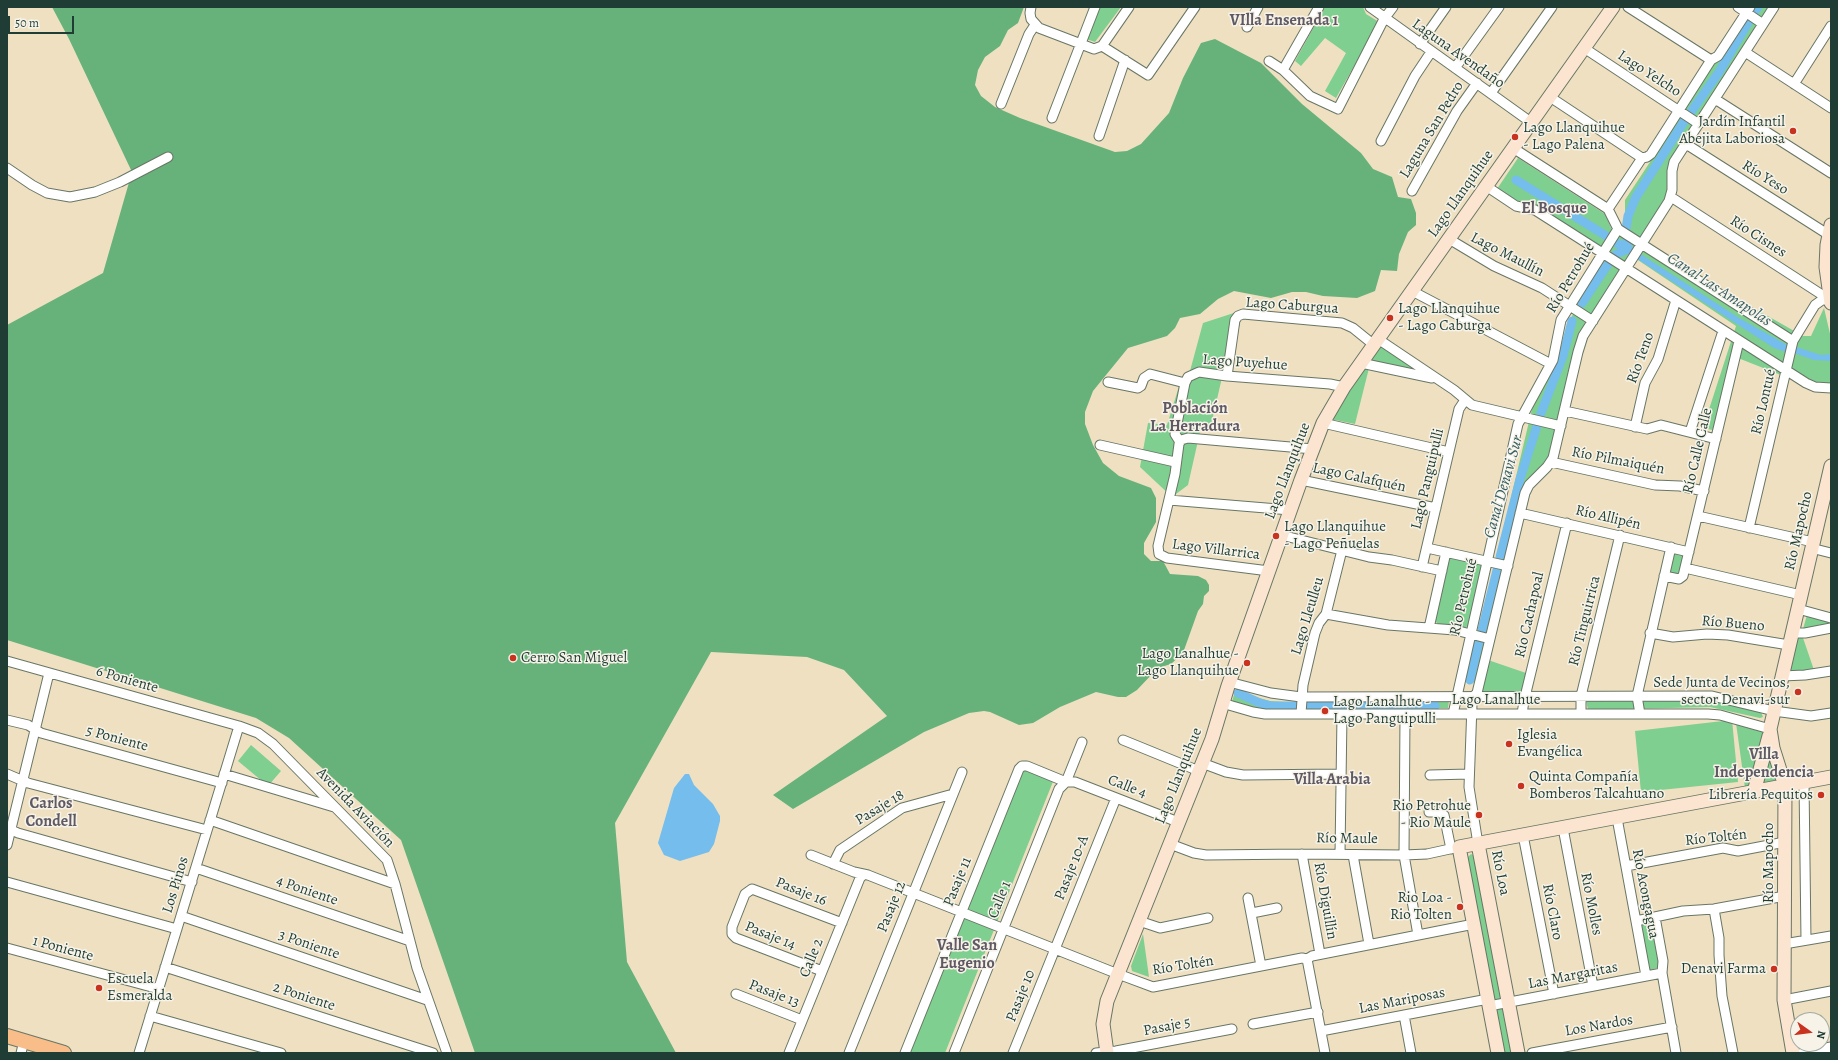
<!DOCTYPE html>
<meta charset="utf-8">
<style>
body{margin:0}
#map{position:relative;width:1838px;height:1060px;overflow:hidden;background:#efe0c1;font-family:Alegreya,serif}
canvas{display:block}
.frame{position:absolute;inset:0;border:8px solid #1f3d34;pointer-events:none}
.north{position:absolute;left:1790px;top:1012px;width:40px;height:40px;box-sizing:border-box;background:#f7f3e8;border:1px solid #a1aaa0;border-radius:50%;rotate:104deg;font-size:11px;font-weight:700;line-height:16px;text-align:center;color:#1f3d34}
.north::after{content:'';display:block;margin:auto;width:14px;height:18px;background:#c8321e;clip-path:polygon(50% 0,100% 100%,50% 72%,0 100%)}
.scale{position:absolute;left:8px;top:16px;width:66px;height:18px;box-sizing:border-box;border:2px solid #1f3d34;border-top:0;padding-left:5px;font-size:12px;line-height:14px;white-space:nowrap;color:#1f3d34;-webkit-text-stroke:3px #f7f3e8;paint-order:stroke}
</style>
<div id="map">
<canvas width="1838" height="1060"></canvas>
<div class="frame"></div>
<div class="north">N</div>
<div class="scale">50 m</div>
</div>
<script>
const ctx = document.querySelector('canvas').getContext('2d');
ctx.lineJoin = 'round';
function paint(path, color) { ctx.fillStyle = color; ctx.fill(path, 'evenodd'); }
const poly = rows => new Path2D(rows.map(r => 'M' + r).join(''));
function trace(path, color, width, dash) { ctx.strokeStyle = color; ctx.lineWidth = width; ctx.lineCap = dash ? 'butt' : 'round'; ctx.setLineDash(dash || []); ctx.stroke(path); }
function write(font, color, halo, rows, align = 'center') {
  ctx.font = font + ' Alegreya,serif'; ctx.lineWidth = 3; ctx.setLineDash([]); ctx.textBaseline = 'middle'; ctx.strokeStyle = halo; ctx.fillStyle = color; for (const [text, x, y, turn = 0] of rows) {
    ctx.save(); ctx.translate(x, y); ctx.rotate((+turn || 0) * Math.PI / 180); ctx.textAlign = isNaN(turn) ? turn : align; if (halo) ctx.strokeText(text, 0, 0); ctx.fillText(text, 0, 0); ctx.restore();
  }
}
const green = poly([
 [1099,7,1121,7,1095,42,1086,39],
 [1325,7,1363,7,1366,14,1379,22,1336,98,1325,91,1346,53,1325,38,1301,66,1295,61],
 [1752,7,1770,7,1670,165,1666,199,1642,234,1641,244,1803,336,1811,336,1824,308,1831,338,1831,385,1786,377,1738,358,1722,432,1703,428,1736,326,1629,254,1597,305,1582,341,1566,425,1555,450,1523,487,1481,682,1468,680,1531,413,1535,400,1561,357,1576,302,1631,216,1625,211,1625,200],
 [1518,158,1605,214,1612,230,1604,245,1598,245,1531,204,1510,199,1497,189],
 [1243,310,1231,363,1224,369,1211,425,1202,423,1188,485,1172,497,1140,467,1148,423,1167,425,1181,380,1190,371,1203,323],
 [1379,344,1424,373,1368,361],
 [1364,366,1369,368,1355,424,1330,419],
 [1673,551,1683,554,1679,574,1668,572],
 [1452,556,1480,561,1483,566,1469,625,1465,628,1438,624,1434,620,1447,559],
 [1807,615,1831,621,1831,624,1803,629],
 [1798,638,1803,638,1814,670,1789,672],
 [1488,660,1526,673,1525,690,1523,693,1481,694],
 [1235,691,1270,701,1312,704,1449,701,1448,708,1267,710,1232,702],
 [1586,700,1715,700,1761,712,1763,717,1760,718,1710,707,1588,710],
 [1732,720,1738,782,1641,792,1635,731],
 [1736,723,1763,731,1778,781,1745,788],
 [251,745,281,771,268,786,238,761],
 [1026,769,1054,779,945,1053,909,1053,1021,772],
 [1471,854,1475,856,1513,1053,1502,1053,1467,858],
 [1650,923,1652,923,1661,963,1657,968,1650,970,1640,925],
 [1143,934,1149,977,1132,971,1131,966]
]);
const forest = poly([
 [52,7,1024,7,1018,23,1008,30,1000,46,985,57,978,70,975,85,981,96,995,107,1020,118,1115,152,1127,151,1141,144,1169,113,1183,78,1201,43,1215,39,1261,63,1302,104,1361,153,1373,169,1392,177,1398,197,1411,199,1416,213,1416,225,1408,232,1399,254,1397,271,1381,270,1375,291,1357,298,1323,296,1306,292,1292,292,1271,298,1234,291,1218,299,1200,314,1180,318,1175,328,1167,336,1128,348,1093,391,1085,412,1085,424,1093,445,1103,463,1119,476,1151,488,1156,498,1156,522,1144,543,1144,554,1151,561,1163,561,1170,574,1198,576,1206,580,1209,585,1209,591,1204,596,1203,604,1198,611,1183,653,1171,664,1161,667,1154,672,1137,690,1126,697,1118,697,1096,692,1060,707,1033,723,1019,725,990,712,984,711,969,713,924,732,793,809,773,795,887,716,844,670,807,657,711,652,615,823,627,962,676,1053,475,1053,401,840,289,738,256,718,7,640,7,325,103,273,132,172,69,39]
]);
const water = poly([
 [1639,253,1739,318,1787,345,1786,352,1774,348,1743,328,1636,258],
 [1796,347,1821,355,1831,354,1831,361,1814,360,1794,353],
 [685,774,689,774,694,785,713,804,720,816,720,821,714,844,709,852,680,861,664,855,658,843,674,788]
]);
const canal = poly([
 [1754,12,1758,7],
 [1691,112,1719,72,1749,21],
 [1516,180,1608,237],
 [1626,229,1628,216,1636,197,1685,120],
 [1615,242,1631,251],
 [1615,255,1627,249,1627,240],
 [1582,303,1608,264],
 [1541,413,1563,356,1572,321],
 [1500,557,1520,479,1537,426],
 [1482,630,1497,570],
 [1470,680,1479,641],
 [1238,693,1260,703,1271,706,1435,706]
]);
const street = poly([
 [1031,7,1030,13,1031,19,1039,28,1094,49,1102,46,1129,7],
 [1370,7,1532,123],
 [1628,7,1711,60],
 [1738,7,1763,24],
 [1247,27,1258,7],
 [1420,44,1446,7],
 [1102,46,1148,75,1195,7],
 [1584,48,1699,124],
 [1745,52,1831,108],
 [1269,61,1283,70,1310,96,1338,109,1384,19,1393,7],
 [1455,68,1499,7],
 [1283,70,1319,7],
 [1794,84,1831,26],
 [1491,93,1552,7],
 [1550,97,1642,158],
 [1715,99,1831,173],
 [1001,104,1029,34,1035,25],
 [1052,118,1095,7],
 [1099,136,1125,60],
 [1381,141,1415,76,1431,52],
 [1686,144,1829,235],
 [1513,148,1608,209,1618,229,1793,341],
 [7,168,32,185,47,193,70,197,95,192,120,182,168,157],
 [1486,186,1516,206,1535,210,1806,383,1815,387,1831,388],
 [1412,191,1457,111,1477,83],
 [1671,197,1830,300],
 [1608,209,1642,158,1647,157,1651,154,1711,60,1718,56,1750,7],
 [1449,239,1494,266,1542,288,1593,321],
 [1412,291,1551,364],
 [1378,339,1454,390,1472,405,1561,426],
 [1361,363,1432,378],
 [1227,376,1235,320,1238,316,1243,314,1342,323,1353,328,1374,345],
 [1108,382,1138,388,1141,386,1144,378,1150,374,1185,383],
 [1565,411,1647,429,1661,425,1716,439],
 [1323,423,1449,452],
 [1635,427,1645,383,1658,359,1676,300],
 [1690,432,1723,331],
 [1180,442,1175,434,1185,383,1188,377,1199,372,1227,376,1330,384,1344,387],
 [1100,445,1175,462],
 [1551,462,1655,485,1680,486,1704,491],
 [1301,480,1436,508],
 [1169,500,1290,510],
 [1520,513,1689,552],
 [1698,516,1813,542],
 [1749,528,1793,341,1815,305,1822,300,1830,300],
 [1281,535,1369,557,1392,560,1442,571],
 [1427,548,1508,566],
 [1811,548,1831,553],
 [1422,567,1459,409,1465,400],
 [1685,568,1801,595],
 [1269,571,1167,558,1159,554,1158,546,1175,474,1179,444,1181,440,1188,438,1313,449],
 [1664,576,1679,579,1683,576,1739,341],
 [1798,609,1831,618],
 [1326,614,1388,625,1455,630,1490,639],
 [1429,628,1446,552],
 [1650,633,1673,637,1707,634,1728,635,1789,645],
 [1792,633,1805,633,1831,628],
 [7,661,239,726,258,733,273,744,387,860,395,884,417,968,447,1053],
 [1782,676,1805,675,1831,671],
 [1229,682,1271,693,1301,697,1712,696,1774,711,1811,716,1831,713],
 [1222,703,1253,712,1265,714,1708,714,1720,715,1770,729],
 [1301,714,1303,685,1315,633,1319,623,1326,614,1342,550],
 [1453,714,1518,424,1553,360,1561,320,1618,229],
 [1522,714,1524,701,1567,523],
 [1581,714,1581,696,1620,535],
 [1640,714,1637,696,1671,547],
 [1405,715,1404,855,1418,935],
 [7,720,28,725,41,733,222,783],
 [1123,740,1199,771],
 [1202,763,1226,772,1243,775,1341,774],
 [7,774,28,783,207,830],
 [224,774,334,807],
 [1430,775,1469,774],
 [1066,782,1075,782,1178,822],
 [1066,782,1082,742],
 [1804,782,1806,940],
 [1429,812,1439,812,1444,815,1451,849],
 [1617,818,1646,976],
 [210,820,395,884],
 [7,828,18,833,192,882],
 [1563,828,1593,986],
 [1523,835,1554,994],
 [1170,844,1194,853,1206,855,1302,854,1404,855,1427,854,1459,847],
 [1478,844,1469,787,1472,705,1473,697,1477,693,1525,493,1529,485,1547,467,1553,458,1578,352,1583,336,1669,201,1672,190,1672,171,1674,162,1774,7],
 [7,845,49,673],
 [1302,854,1320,954],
 [1340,854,1342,714],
 [811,855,854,872,868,875,1118,974,1153,987,1302,958,1307,959,1312,956,1474,924],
 [1353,855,1369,944],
 [833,864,840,850,902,808,953,794],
 [1626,866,1723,848,1738,851,1785,842],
 [196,868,410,941],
 [7,882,177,929],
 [1248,898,1261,966],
 [1714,909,1719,938,1719,955,1722,996,1733,1053],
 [1252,913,1277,908],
 [181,916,427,1000],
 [1655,917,1663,961,1662,973,1676,1053],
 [1139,921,1160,928,1208,918],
 [1636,921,1683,911,1714,909,1785,896],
 [1784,944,1831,936],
 [7,948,159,989],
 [1307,959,1325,1053],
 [165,967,433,1053],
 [822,971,736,938,732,934,732,927,745,894,752,889,842,923],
 [736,994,802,1020],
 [1784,1000,1831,991],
 [1489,1006,1662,973],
 [1404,1015,1411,1053],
 [150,1016,281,1053],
 [1253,1024,1318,1012],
 [1321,1031,1488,999],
 [21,1053,24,1041],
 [139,1053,239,726],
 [789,1053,860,878,863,875],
 [849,1053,962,772],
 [905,1053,1019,769,1022,766,1027,766,1066,782],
 [954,1053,1059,789,1066,782],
 [1013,1053,1116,798],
 [1096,1053,1116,1051,1232,1029],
 [1532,1053,1672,1027],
 [1802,1053,1831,1047]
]);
const secondary = poly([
 [1831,225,1827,245,1826,267,1831,303],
 [1754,792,1769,736],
 [1478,844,1518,1053],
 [1107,1053,1103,1024,1107,1001,1212,739,1228,686,1301,480,1323,423,1344,387,1613,7],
 [1498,1053,1459,847,1831,777],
 [1793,1053,1784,1000,1785,786,1773,748,1770,729,1831,466]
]);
const primary = poly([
 [7,1036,64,1053]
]);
const markers = [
 [1793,131,4,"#c8321e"],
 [1515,137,4,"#c8321e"],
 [1390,318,4,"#c8321e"],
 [1276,536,4,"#c8321e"],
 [513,658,4,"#c8321e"],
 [1247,663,4,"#c8321e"],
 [1798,692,4,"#c8321e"],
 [1325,711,4,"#c8321e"],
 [1509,744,4,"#c8321e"],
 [1521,786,4,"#c8321e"],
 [1821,795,4,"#c8321e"],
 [1479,815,4,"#c8321e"],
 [1460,907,4,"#c8321e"],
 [1774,969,4,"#c8321e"],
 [99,988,4,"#c8321e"]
];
const streetNames = [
 ["Laguna Avendaño",1458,54,35],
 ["Lago Yelcho",1649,74,33],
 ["Laguna San Pedro",1432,130,-59],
 ["Río Yeso",1765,178,32],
 ["Lago Llanquihue",1461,194,-55],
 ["Río Cisnes",1758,237,33],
 ["Lago Maullín",1507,255,27],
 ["Río Petrohué",1571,278,-59],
 ["Lago Caburgua",1292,306,4],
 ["Río Teno",1641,358,-70],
 ["Lago Puyehue",1245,363,4],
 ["Río Lontué",1764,402,-77],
 ["Río Calle Calle",1698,451,-77],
 ["Río Pilmaiquén",1618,461,11],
 ["Lago Llanquihue",1288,471,-69],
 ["Lago Calafquén",1359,478,12],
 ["Lago Panguipulli",1428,479,-77],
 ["Río Allipén",1608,518,13],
 ["Río Mapocho",1799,531,-77],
 ["Lago Villarrica",1216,550,7],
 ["Río Petrohué",1464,597,-77],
 ["Río Cachapoal",1530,615,-77],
 ["Lago Lleulleu",1308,616,-73],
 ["Río Tinguirrica",1585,621,-76],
 ["Río Bueno",1733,624,5],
 ["6 Poniente",127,680,16],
 ["Lago Lanalhue",1496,700],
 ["5 Poniente",117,739,15],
 ["Lago Llanquihue",1179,776,-68],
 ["Calle 4",1127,787,21],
 ["Avenida Aviación",355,808,46],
 ["Pasaje 18",880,808,-31],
 ["Río Toltén",1716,838,-6],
 ["Río Maule",1347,839,1],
 ["Río Mapocho",1769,863,-90],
 ["Pasaje 10-A",1072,868,-68],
 ["Río Loa",1500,873,79],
 ["Pasaje 11",958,882,-68],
 ["Los Pinos",176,885,-73],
 ["4 Poniente",307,891,19],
 ["Pasaje 16",801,892,22],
 ["Río Acongagua",1645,894,79],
 ["Calle 1",1000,900,-68],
 ["Río Diguillín",1325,901,80],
 ["Río Molles",1591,904,79],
 ["Pasaje 12",892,907,-68],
 ["Río Claro",1552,912,79],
 ["Pasaje 14",770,936,22],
 ["3 Poniente",309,945,19],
 ["1 Poniente",63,949,15],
 ["Calle 2",812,958,-68],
 ["Río Toltén",1183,966,-9],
 ["Las Margaritas",1573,976,-11],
 ["Pasaje 13",774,994,21],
 ["Pasaje 10",1021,996,-68],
 ["2 Poniente",304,997,18],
 ["Las Mariposas",1402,1001,-11],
 ["Los Nardos",1599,1026,-10],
 ["Pasaje 5",1167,1027,-11]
];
const poiNames = [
 ["Jardín Infantil",1785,122,"right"],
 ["Abejita Laboriosa",1785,139,"right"],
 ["Lago Llanquihue",1523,128],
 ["- Lago Palena",1523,145],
 ["Lago Llanquihue",1398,309],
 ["- Lago Caburga",1398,326],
 ["Lago Llanquihue",1284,527],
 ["- Lago Peñuelas",1284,544],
 ["Lago Lanalhue -",1239,654,"right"],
 ["Lago Llanquihue",1239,671,"right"],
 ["Cerro San Miguel",521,658],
 ["Sede Junta de Vecinos,",1790,683,"right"],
 ["sector Denavi-sur",1790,700,"right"],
 ["Lago Lanalhue -",1333,702],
 ["Lago Panguipulli",1333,719],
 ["Iglesia",1517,735],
 ["Evangélica",1517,752],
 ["Quinta Compañía",1529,777],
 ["Bomberos Talcahuano",1529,794],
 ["Librería Pequitos",1813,795,"right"],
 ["Rio Petrohue",1471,806,"right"],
 ["- Rio Maule",1471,823,"right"],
 ["Rio Loa -",1452,898,"right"],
 ["Rio Tolten",1452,915,"right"],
 ["Denavi Farma",1766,969,"right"],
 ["Escuela",107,979],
 ["Esmeralda",107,996]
];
const neighbourhoodNames = [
 ["VIlla Ensenada 1",1284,21],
 ["El Bosque",1554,209],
 ["Población",1195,409],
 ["La Herradura",1195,427],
 ["Villa",1764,755],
 ["Independencia",1764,773],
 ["Villa Arabia",1332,780],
 ["Carlos",51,804],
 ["Condell",51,822],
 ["Valle San",967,946],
 ["Eugenio",967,964]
];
const waterNames = [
 ["Canal Las Amapolas",1719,290,33],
 ["Canal Denavi Sur",1504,487,-74]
];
paint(green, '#7ecf90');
paint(forest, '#66b27a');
paint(water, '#75bded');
trace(canal, '#75bded', 9);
trace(street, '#687665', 11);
trace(secondary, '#687665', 15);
trace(primary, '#687665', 16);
trace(street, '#fff', 9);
trace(secondary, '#fce5d0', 13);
trace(primary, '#f8bd89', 14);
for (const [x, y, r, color] of markers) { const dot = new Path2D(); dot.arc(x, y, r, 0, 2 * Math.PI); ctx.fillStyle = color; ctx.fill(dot); trace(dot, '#f7f3e8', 1.5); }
write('15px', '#1f3d34', '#f7f3e8', streetNames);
write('15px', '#1f3d34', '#f7f3e8', poiNames, 'left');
write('bold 16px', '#5f5964', '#f7f3e8', neighbourhoodNames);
write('italic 16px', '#345d62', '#f7f3e8', waterNames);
</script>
